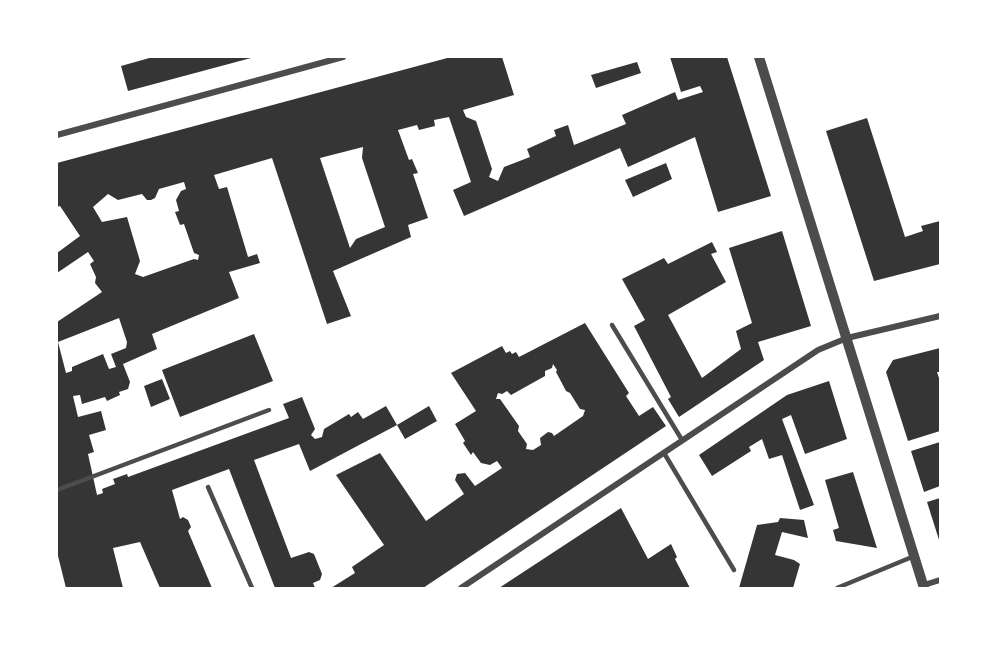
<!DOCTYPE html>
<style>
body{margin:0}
#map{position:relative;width:997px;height:645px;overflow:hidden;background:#fff;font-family:"Public Sans",sans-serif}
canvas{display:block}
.frame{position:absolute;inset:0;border:58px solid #fff;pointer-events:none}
</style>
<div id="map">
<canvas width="997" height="645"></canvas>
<div class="frame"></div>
</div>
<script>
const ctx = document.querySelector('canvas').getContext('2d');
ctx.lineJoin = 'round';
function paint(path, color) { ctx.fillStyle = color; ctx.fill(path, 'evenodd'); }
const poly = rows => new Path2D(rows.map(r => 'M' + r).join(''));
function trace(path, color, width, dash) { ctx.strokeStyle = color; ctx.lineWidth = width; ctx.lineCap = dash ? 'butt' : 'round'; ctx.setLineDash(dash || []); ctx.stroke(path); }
const building = poly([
 [153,57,251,57,251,58,128,91,121,66],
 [451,57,502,57,514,95,463,110,466,117,476,121,492,169,489,177,498,181,504,167,530,157,527,149,556,136,554,130,568,125,574,145,626,124,622,115,675,92,678,100,703,92,700,86,681,92,670,57,727,57,771,196,718,212,695,137,628,167,620,148,464,216,453,190,471,182,449,117,434,120,435,126,419,130,417,125,398,130,409,160,412,159,418,173,413,174,428,218,408,225,411,237,333,271,351,316,327,324,272,158,214,175,219,189,227,187,248,257,257,254,260,263,229,272,239,298,152,334,157,349,123,364,130,382,128,389,119,392,120,395,107,401,105,397,82,404,80,395,73,396,78,417,101,411,106,430,89,435,94,452,88,454,97,495,103,493,102,489,115,484,113,479,127,474,128,477,289,418,283,404,302,397,315,429,311,435,315,439,322,437,324,429,349,414,351,417,358,412,363,419,386,406,397,425,310,471,299,444,254,460,291,558,309,552,314,554,322,574,320,580,313,583,315,588,275,588,229,469,172,490,180,519,183,517,188,520,191,527,188,531,212,588,160,588,140,542,113,548,123,588,66,588,57,552,57,322,102,292,95,283,96,277,90,264,94,261,88,252,57,273,57,253,80,236,60,206,57,207,57,163],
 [363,147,362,158,385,227,356,239,350,248,320,158],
 [184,182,186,189,181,191,176,200,179,211,175,212,180,225,184,224,194,253,199,255,198,260,194,259,143,277,135,274,140,261,127,217,102,222,93,207,108,194,118,200,142,194,147,200,151,200,155,198,159,189],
 [119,318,127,342,126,348,111,354,116,367,109,369,103,354,72,367,72,371,66,373,58,342],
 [637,62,641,73,596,88,591,75],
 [867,118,905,237,923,231,921,226,940,221,940,264,874,281,826,131],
 [666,163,672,179,633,197,625,180],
 [782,231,811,326,758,342,764,360,679,417,668,399,671,397,634,326,645,320,622,279,664,258,668,264,712,242,717,252,711,254,726,282,668,315,702,378,741,349,736,331,752,323,729,248],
 [585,323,629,393,626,396,639,416,653,407,666,426,423,588,331,588,355,573,352,567,384,545,336,475,380,453,426,521,464,494,455,480,457,474,465,473,475,486,502,468,497,461,490,465,481,463,473,452,471,455,463,443,465,441,455,424,476,411,451,373,502,346,506,353,510,351,512,354,516,352,519,357],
 [553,364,557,370,556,372,566,391,570,393,580,409,585,410,583,416,554,436,552,433,548,432,540,438,541,445,533,450,526,449,527,444,518,431,519,426,500,399,496,399,498,393,502,394,507,391,511,395,545,376,545,371,552,368],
 [254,334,273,381,180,417,162,370],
 [940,348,940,372,937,372,940,381,940,431,908,441,886,372,893,360],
 [162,379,170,399,151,407,144,386],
 [829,381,847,439,805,454,791,415,782,419,814,505,800,510,782,455,769,459,762,439,749,447,751,451,712,476,699,455,787,395],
 [429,406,437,421,405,439,397,425],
 [940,442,940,486,924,492,911,451],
 [853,472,877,548,836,541,833,530,839,528,825,480],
 [940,498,940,543,927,502],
 [621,508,648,559,671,544,677,557,675,559,690,588,499,588],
 [780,518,804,520,808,538,782,532,775,555,794,560,800,564,793,588,739,588,757,525,778,522]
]);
const service = poly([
 [612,325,682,440],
 [664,453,734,570],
 [208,487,252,588],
 [57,490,269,410],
 [837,588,912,557]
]);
const minor = poly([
 [57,135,343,57],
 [924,585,940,580],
 [461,588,818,350,847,338,940,316]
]);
const tertiary = poly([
 [759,57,924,588]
]);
paint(building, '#353535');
trace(service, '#4c4c4c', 4.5);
trace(minor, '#4c4c4c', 6);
trace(tertiary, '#4c4c4c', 10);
</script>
